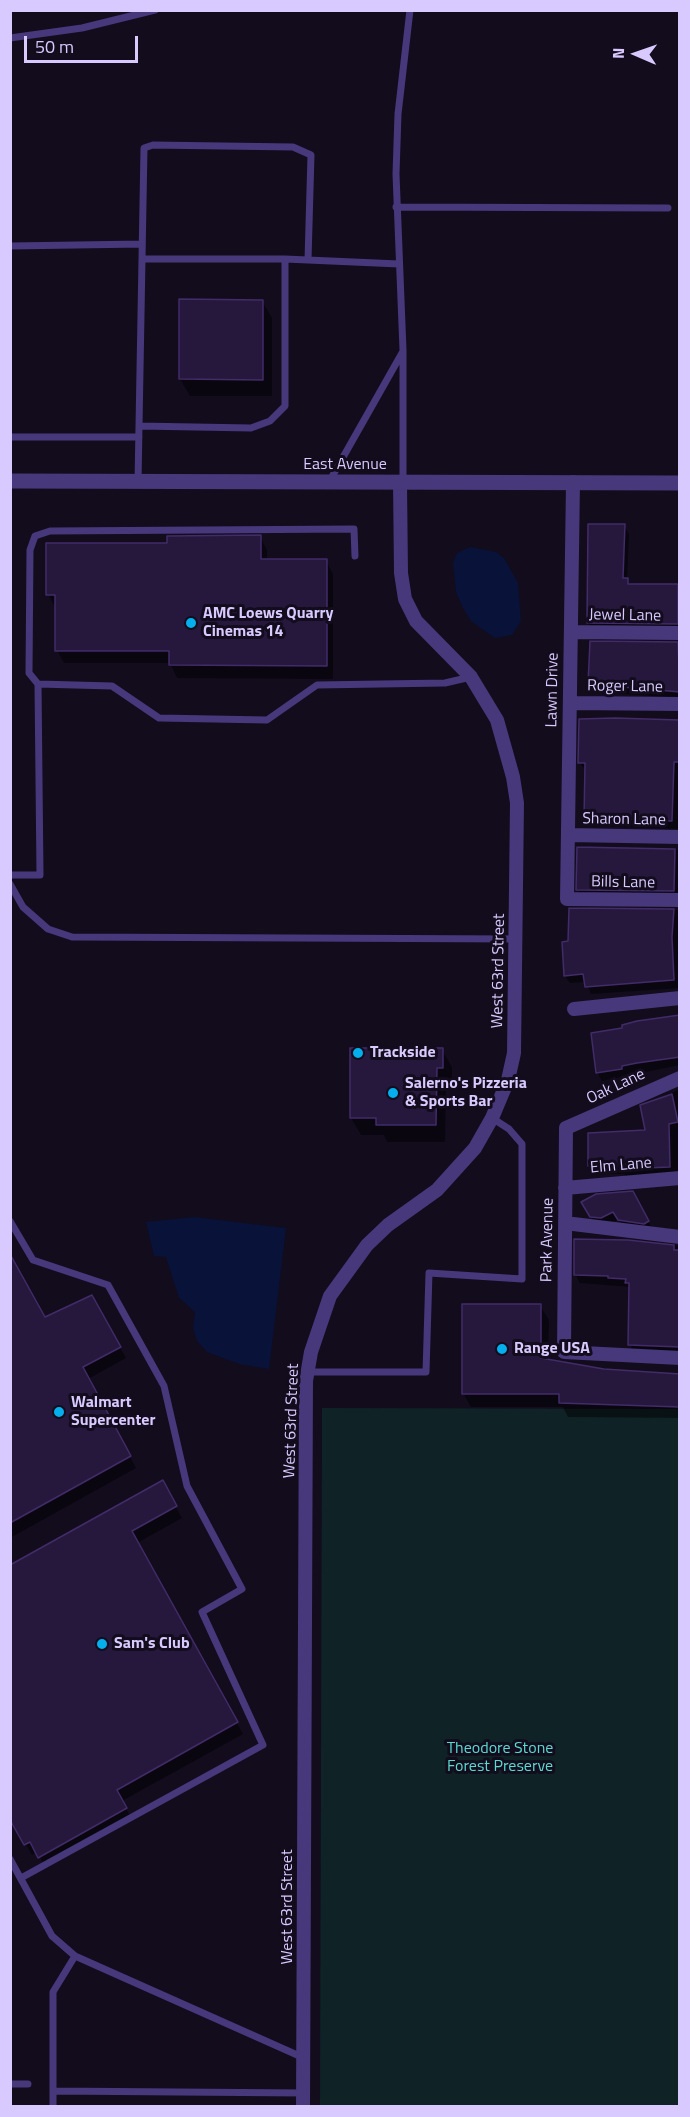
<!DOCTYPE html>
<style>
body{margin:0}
#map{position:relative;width:690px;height:2117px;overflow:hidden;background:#120c1d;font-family:"Titillium Web",sans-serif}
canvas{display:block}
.frame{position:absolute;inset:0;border:12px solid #d8c9fe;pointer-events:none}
.north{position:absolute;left:606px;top:24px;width:60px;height:60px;-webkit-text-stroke:4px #120c1d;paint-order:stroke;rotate:272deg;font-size:16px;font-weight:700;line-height:24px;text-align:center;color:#d8c9fe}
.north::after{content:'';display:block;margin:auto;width:21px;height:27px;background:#d8c9fe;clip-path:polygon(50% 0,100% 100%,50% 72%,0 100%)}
.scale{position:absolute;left:24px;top:36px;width:114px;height:27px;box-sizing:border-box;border:3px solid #d8c9fe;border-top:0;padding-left:8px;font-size:18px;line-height:21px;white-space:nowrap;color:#d8c9fe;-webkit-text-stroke:4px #120c1d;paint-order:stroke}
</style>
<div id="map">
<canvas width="690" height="2117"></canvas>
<div class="frame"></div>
<div class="north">N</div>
<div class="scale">50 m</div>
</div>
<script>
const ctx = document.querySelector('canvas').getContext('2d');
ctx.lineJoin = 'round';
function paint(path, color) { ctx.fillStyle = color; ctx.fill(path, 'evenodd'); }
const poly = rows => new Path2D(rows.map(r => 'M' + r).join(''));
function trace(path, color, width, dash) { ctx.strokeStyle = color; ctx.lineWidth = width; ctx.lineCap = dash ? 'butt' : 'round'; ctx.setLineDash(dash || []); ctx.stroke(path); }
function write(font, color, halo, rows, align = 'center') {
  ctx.font = font + ' "Titillium Web",sans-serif'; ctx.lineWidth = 6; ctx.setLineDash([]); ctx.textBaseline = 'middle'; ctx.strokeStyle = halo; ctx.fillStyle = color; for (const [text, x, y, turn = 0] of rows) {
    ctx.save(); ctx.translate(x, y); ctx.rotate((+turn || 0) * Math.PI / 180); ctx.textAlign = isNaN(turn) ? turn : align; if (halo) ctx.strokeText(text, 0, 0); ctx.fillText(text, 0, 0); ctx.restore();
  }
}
const green = poly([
 [322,1408,679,1409,679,2106,320,2106]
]);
const water = poly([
 [470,547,496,552,504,558,518,583,521,621,512,635,495,638,489,634,471,621,463,608,456,592,453,563,457,553],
 [194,1217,286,1228,269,1369,239,1364,207,1352,197,1341,193,1328,195,1312,179,1298,166,1257,154,1256,146,1222]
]);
const shadow = poly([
 [262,301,272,318,272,396,190,396,180,379],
 [624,526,629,534,627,580,630,585,677,585,680,632,593,631,588,623],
 [260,537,267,550,267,561,326,561,333,574,333,679,177,678,170,663,64,663,57,650,55,607,48,594,169,544],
 [592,643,680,644,680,698,594,692,589,683],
 [680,722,680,829,590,826,586,817,587,771,579,763],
 [578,849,680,850,680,898,582,897,578,890],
 [571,910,680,910,680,988,591,994,586,982,570,983,565,976],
 [680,1017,680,1065,602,1081,597,1072],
 [442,1050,452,1067,452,1085,446,1085,445,1142,387,1142,384,1135,361,1135,351,1118],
 [678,1090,680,1174,626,1177,624,1174,594,1174,590,1166,647,1132,642,1106],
 [633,1193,653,1230,624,1228,619,1219,606,1226,596,1225,583,1203],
 [628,1241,680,1246,680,1353,634,1353,630,1344,630,1287,580,1283,575,1274],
 [10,1256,45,1319,91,1297,126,1358,88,1379,136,1468,10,1538],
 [540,1306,549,1320,548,1360,633,1374,680,1374,680,1418,568,1417,563,1407,471,1407,463,1393],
 [162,1482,182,1518,137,1543,243,1734,122,1801,132,1820,46,1868,37,1852,32,1855,10,1817,10,1567]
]);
const building = poly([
 [179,299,263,300,263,380,179,379,179,299],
 [588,524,625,524,623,578,628,578,628,584,678,584,678,624,587,623,588,524],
 [261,535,261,559,327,559,327,666,169,665,169,651,55,651,55,595,46,595,46,543,167,543,167,536,261,535],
 [590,641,678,642,680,692,588,684,590,641],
 [615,718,680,720,680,762,674,762,672,821,584,818,585,763,578,763,579,719,615,718],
 [577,847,675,849,674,891,576,890,577,847],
 [569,908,674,909,672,937,674,980,585,987,583,974,564,976,562,942,568,941,569,908],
 [680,1015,680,1057,637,1063,622,1066,622,1069,596,1073,591,1033,622,1028,622,1025,637,1021,680,1015],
 [350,1048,443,1048,443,1068,437,1068,436,1125,376,1125,376,1118,350,1118,350,1048],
 [672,1094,678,1122,669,1124,670,1167,620,1169,625,1166,588,1166,588,1133,645,1130,640,1105,672,1094],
 [633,1191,649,1221,644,1224,618,1220,613,1212,601,1218,590,1217,581,1202,596,1194,633,1191],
 [574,1239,628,1240,674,1245,674,1250,680,1250,680,1347,628,1345,629,1283,625,1283,626,1279,608,1278,608,1276,574,1275,574,1239],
 [10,1254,45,1317,92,1295,121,1347,83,1367,131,1456,10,1523,10,1254],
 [462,1304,541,1304,541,1358,604,1369,680,1374,680,1407,559,1403,559,1394,462,1394,462,1304],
 [163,1480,177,1506,132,1531,238,1722,117,1790,127,1808,38,1858,30,1842,24,1845,10,1820,10,1565,163,1480]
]);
const service = poly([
 [10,38,82,28,155,10],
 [396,207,668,208],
 [10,246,142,244],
 [142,259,285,259],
 [139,426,144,148,153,145,293,147,311,155,308,260],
 [10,437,139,437],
 [138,482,139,426,251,428,270,421,285,406,285,259,399,264],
 [329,482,402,353],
 [403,484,403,350,396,174,398,114,410,10],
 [38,684,29,673,30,550,35,536,50,531,354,529,355,556],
 [10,875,40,875,38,684,112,686,159,718,267,720,317,685,445,683,471,677],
 [10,884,23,907,48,929,72,937,516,939],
 [10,1221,33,1260,108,1285,164,1386,187,1486,242,1589,202,1612,263,1745,21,1878],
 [307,1372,426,1372,429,1273,522,1279,522,1144,509,1129,492,1118],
 [10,1859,52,1936,75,1956,304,2058],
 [10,2084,28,2084],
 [53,2091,304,2093],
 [53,2106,53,1992,75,1956]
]);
const minor = poly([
 [573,482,567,899,680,900],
 [571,632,680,633],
 [570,703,680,704],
 [568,835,680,837],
 [574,1009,680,998],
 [680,1078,566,1128,564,1352,680,1358],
 [565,1188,680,1178],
 [565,1223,680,1237],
 [303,2106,306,1381,311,1352,330,1296,367,1245,388,1225,437,1190,475,1148,492,1118,508,1080,514,1053,517,803,513,777,497,720,471,677,416,621,405,599,401,573,400,483]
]);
const tertiary = poly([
 [10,481,680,483]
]);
const markers = [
 [191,623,6,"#05aeed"],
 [358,1053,6,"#05aeed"],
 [393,1093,6,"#05aeed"],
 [502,1349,6,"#05aeed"],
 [59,1412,6,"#05aeed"],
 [102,1644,6,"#05aeed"]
];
const streetNames = [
 ["East Avenue",345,465],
 ["Jewel Lane",625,616,1],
 ["Roger Lane",625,687,1],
 ["Lawn Drive",553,690,-89],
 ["Sharon Lane",624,820,1],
 ["Bills Lane",623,883,1],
 ["West 63rd Street",499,971,-89],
 ["Oak Lane",616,1087,-25],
 ["Elm Lane",621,1166,-5],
 ["Park Avenue",548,1240,-89],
 ["West 63rd Street",292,1421,-88],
 ["West 63rd Street",288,1907,-90]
];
const poiNames = [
 ["AMC Loews Quarry",203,614],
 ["Cinemas 14",203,632],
 ["Trackside",370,1053],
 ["Salerno's Pizzeria",405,1084],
 ["& Sports Bar",405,1102],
 ["Range USA",514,1349],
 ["Walmart",71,1403],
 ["Supercenter",71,1421],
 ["Sam's Club",114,1644]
];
const parkNames = [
 ["Theodore Stone",500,1749],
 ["Forest Preserve",500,1767]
];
paint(green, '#0f2326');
paint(water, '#091238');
paint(shadow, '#0007');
paint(building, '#26183d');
trace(building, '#422b69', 1.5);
trace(service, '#46387b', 7);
trace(minor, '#46387b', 14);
trace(tertiary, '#46387b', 15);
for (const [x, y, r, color] of markers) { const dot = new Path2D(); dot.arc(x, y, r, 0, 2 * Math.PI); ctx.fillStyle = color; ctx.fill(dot); trace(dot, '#120c1d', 2); }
write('16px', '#d8c9fe', '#120c1d', streetNames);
write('bold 16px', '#d8c9fe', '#120c1d', poiNames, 'left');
write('16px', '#58dbd1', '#120c1d', parkNames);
</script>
